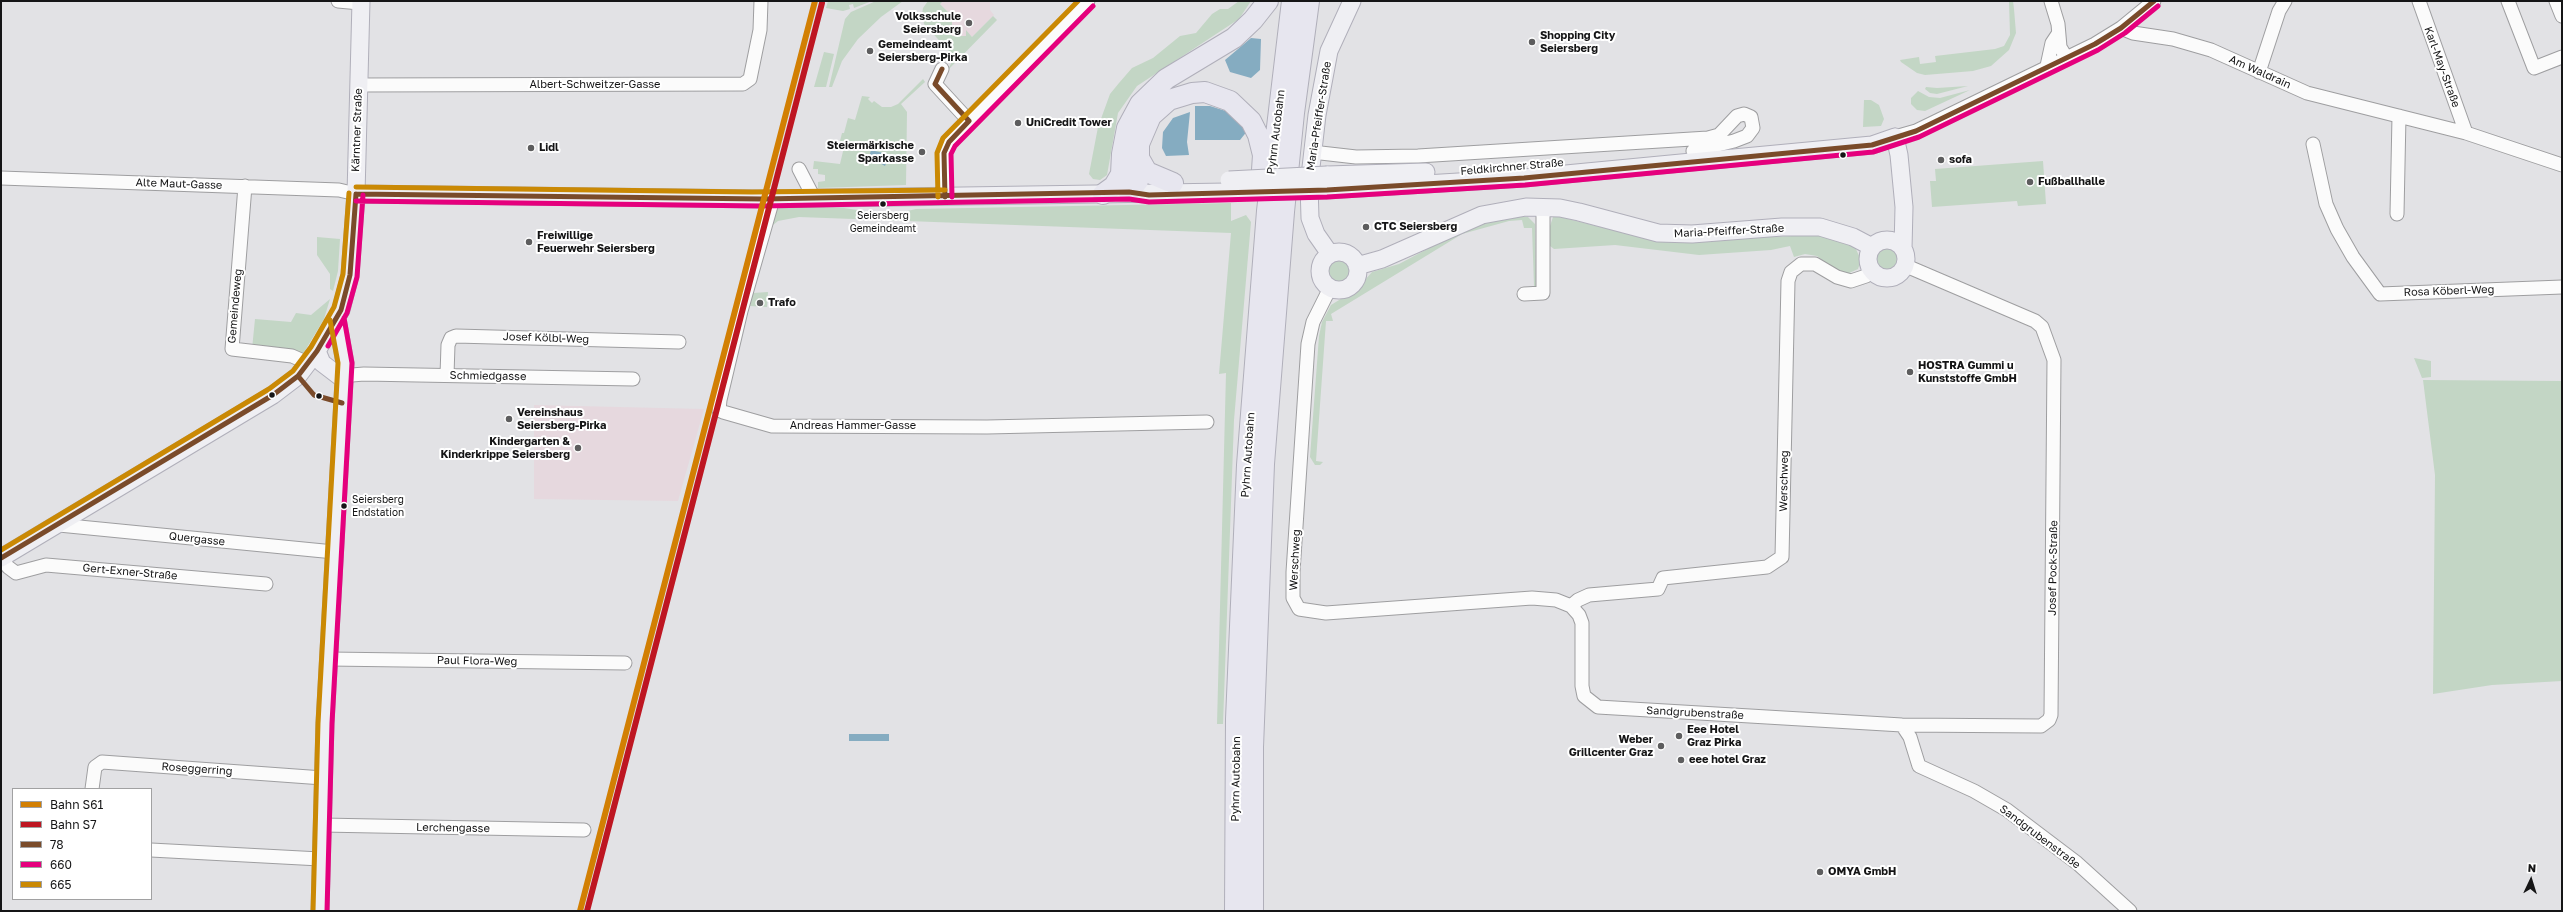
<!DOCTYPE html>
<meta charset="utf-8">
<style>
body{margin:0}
#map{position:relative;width:2563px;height:912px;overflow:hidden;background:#e2e2e5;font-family:"Golos Text",sans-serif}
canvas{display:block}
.frame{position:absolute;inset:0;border:2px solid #151516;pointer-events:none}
.legend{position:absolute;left:12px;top:788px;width:140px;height:112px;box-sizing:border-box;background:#fff;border:1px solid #a1a1a2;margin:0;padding:5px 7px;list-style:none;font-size:12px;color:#151516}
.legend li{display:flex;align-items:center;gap:8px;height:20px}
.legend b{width:20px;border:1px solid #a1a1a2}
.north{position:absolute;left:2511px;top:860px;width:40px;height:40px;-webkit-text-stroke:3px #fff;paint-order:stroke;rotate:4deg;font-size:11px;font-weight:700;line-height:16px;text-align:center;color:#151516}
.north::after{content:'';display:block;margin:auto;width:14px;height:18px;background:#151516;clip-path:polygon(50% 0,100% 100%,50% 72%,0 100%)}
</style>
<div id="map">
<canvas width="2563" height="912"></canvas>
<div class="frame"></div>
<ul class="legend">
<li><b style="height:5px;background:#d27f03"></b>Bahn S61</li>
<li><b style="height:5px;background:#be1622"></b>Bahn S7</li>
<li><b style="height:5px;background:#7a4b2a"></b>78</li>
<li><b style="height:5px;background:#e5007d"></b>660</li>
<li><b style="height:5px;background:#ca8904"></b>665</li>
</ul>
<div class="north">N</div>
</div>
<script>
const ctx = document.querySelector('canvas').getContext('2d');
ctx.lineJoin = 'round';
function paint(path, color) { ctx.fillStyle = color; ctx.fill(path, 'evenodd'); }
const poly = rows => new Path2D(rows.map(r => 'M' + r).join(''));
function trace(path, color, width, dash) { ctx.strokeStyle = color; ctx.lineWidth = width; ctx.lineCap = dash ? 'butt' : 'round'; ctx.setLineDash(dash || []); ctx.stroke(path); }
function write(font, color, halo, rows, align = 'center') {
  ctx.font = font + ' "Golos Text",sans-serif'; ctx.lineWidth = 4; ctx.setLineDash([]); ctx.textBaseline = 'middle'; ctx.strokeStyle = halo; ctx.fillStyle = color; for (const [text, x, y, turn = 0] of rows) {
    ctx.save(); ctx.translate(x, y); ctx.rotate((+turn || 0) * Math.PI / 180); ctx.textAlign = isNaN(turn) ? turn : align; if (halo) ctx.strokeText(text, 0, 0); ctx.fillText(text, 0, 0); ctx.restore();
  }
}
const education = poly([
 [943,1,990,1,990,10,994,15,972,37,966,31,966,36,952,36,952,16,940,4],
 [534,405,704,409,678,501,534,499]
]);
const green = poly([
 [828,1,872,1,854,8,853,4,849,5,850,9,843,11,826,8],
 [876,1,903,1,881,17,858,39,842,61,832,87,829,87,845,19,851,12],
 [928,1,943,1,940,4,952,16,952,36,966,36,966,30,972,37,993,16,997,20,947,71,952,62,950,52,924,24,923,18,927,17,926,13,922,14,923,8],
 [1239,1,1251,1,1239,19,1137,86,1118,113,1107,175,1100,180,1093,179,1089,174,1098,127,1110,94,1119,83,1132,68,1153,58,1180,36,1196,33,1212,14,1220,9,1228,9],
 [2009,1,2013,1,2014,9,2016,33,2009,50,1991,66,1973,71,1925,75,1917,73,1901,62,1900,60,1919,57,1920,64,1936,62,1935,56,1995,49,2004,46,2010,35],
 [824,52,834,54,826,87,814,87],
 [923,79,925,82,901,104,907,112,906,185,818,188,818,182,825,181,825,175,818,174,818,169,813,169,814,161,840,164,845,143,840,141,842,133,844,133,848,118,855,120,862,96,870,97,868,99,872,103,874,101,882,107,891,107,898,104],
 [1968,86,1937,94,1930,93,1925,89,1926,87,1937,88],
 [1970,90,1925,111,1917,110,1911,104,1911,98,1918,91,1929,97,1940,98],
 [1864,100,1871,100,1879,105,1884,119,1881,126,1863,127],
 [2043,161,2046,204,2018,206,2017,201,1932,207,1930,181,1936,181,1935,169],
 [1231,203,1231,221,1246,215,1251,222,1234,420,1223,724,1217,724,1226,373,1219,374,1231,233,799,217,778,221,773,225,771,218,776,207,844,208,890,215,916,209],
 [1512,216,1528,217,1535,224,1536,286,1534,286,1532,228,1524,228,1522,220,1509,221,1462,234,1331,314,1333,321,1326,321,1316,461,1323,462,1320,465,1315,465,1310,457,1319,336,1322,322,1331,305,1357,289,1372,272,1399,264,1469,227],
 [1556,216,1657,241,1819,235,1840,240,1855,247,1861,260,1858,269,1847,274,1838,272,1817,256,1805,254,1794,257,1790,246,1771,250,1699,255,1615,245,1554,249,1550,246,1550,226,1553,217],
 [317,237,340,239,338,271,333,291,330,289,330,274,317,255],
 '1873 259a14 14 0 1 1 28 0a14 14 0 1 1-28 0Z',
 '1326 271a13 13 0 1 1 26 0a13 13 0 1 1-26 0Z',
 [768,292,767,307,750,306,753,293],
 [330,299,324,319,303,354,252,349,255,319,291,322,296,313,311,315],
 [2414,358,2431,361,2431,377,2422,378],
 [2423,380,2562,381,2562,681,2492,685,2433,694,2435,475]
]);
const water = poly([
 [1251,38,1261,39,1260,70,1251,78,1230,72,1225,60],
 [1195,106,1210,106,1235,114,1248,130,1240,140,1195,140],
 [1190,112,1187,142,1189,155,1166,156,1162,148,1163,132,1173,118],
 [871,150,887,154,888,158,885,166,869,157],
 [849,734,889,734,889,741,849,741]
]);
const minor = poly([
 [338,1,360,3],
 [2051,1,2058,24,2060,47,2066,57],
 [2419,1,2466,133],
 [2508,1,2534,68,2562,57],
 [2556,1,2562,16],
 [2121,28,2133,33,2173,39,2211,50,2307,93,2466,133,2562,165],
 [2047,66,2052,43,2058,34],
 [942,69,935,84,969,121],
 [2259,72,2279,11,2285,1],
 [359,85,743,84,750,79,751,74,760,30,761,1],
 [1895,137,1916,131,2095,44,2121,28,2154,1],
 [2313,144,2326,204,2337,229,2353,257,2380,294,2562,287],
 [1312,152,1356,157,1418,156,1708,138,1719,135,1737,116,1744,114,1751,117,1753,128,1747,136,1734,141,1693,151],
 [799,169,814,198],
 [1,178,339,190,356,194],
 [245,186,232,349,292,356,308,363],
 [945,197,944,153,949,142,1088,1],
 [773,199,741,311,720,400,719,410,723,412,772,426,987,427,1207,422],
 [2397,214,2399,116],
 [1330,288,1313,322,1308,344,1293,572,1293,598,1299,609,1326,613,1532,598,1556,600,1571,606,1579,615,1582,623,1582,686,1584,696,1598,707,1902,725,2041,726,2049,720,2051,715,2054,360,2042,327,2035,321,1904,265],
 [1524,294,1543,293,1543,207],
 [447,375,448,345,451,338,456,336,679,342],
 [343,379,352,375,364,374,633,379],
 [59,525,334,552],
 [2,558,8,567,16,573,46,565,266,584],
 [1571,606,1578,600,1589,595,1658,589,1663,578,1767,567,1782,557,1788,281,1791,272,1801,264,1815,264,1837,277,1851,281,1866,276,1872,271],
 [329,659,625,663],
 [1902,725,1910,737,1919,766,1974,791,2007,810,2077,863,2130,911],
 [92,789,95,767,102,762,323,778],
 [322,825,584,830],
 [151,850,320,859]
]);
const major = poly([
 [1895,137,1899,155,1904,207,1903,249],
 [1327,175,1426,172],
 [1327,190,1524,178,1723,159,1872,145,1895,137],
 [356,194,763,199,1228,192],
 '1868 259a19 19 0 1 1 38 0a19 19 0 1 1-38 0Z',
 '1320 271a19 19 0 1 1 38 0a19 19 0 1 1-38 0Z',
 [1330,254,1316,234,1310,218,1309,185,1317,115,1329,51,1352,1],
 [1357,266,1382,259,1482,215,1526,207,1560,208,1579,212,1658,233,1692,234,1782,227,1820,227,1853,237,1872,247],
 [317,351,322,363,343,379],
 [1,558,273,395,298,376,317,351,341,310,350,275,356,194,361,1],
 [320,911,325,723,345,363,337,319]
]);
const highway = poly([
 [1139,158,1138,181,1129,192,1123,184,1121,174,1122,154,1127,128,1140,104,1166,79,1234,38,1253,20,1268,1],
 [1173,183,1147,172,1139,158,1139,144,1151,116,1169,100,1192,93,1205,92,1230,101,1251,121,1258,135,1263,155,1262,170],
 [1103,194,1114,186,1121,174],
 [1235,911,1236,719,1247,465,1267,211,1292,1],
 [1253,911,1253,747,1264,464,1284,212,1294,113,1309,1]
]);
const majorBridge = poly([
 [1229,180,1327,175],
 [1228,192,1327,190]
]);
const bus1 = poly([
 [942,69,935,84,969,121],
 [356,194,763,199,1129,192,1149,195,1327,190,1524,178,1872,145,1916,131,2095,44,2121,28,2154,1],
 [945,197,944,153,949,142,969,121],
 [298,376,314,395,342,403],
 [1,558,273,395,298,376,317,351,341,310,350,275,356,194]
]);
const bus2 = poly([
 [952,197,951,154,955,146,1093,6],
 [356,201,763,206,1129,199,1149,202,1327,197,1525,185,1873,152,1919,137,2098,50,2125,33,2158,6],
 [328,346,347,313,357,277,363,195],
 [327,911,332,723,352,363,344,318]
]);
const bus3 = poly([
 [356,187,752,192,945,190],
 [938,197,937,153,943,138,1078,1],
 [1,550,269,389,293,371,311,347,334,307,343,274,349,193],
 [313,911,318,723,338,363,330,320]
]);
const rail1 = poly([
 [580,911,815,1]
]);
const rail2 = poly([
 [587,911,822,3]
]);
const markers = [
 [969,23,4,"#5d5d5e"],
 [1532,42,4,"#5d5d5e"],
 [870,51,4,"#5d5d5e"],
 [1018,123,4,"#5d5d5e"],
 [531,148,4,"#5d5d5e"],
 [922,152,4,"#5d5d5e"],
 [1843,155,3.5,"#151516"],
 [1941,160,4,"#5d5d5e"],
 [2030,182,4,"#5d5d5e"],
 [883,204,3.5,"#151516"],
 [1366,227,4,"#5d5d5e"],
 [529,242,4,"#5d5d5e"],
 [760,303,4,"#5d5d5e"],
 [1910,372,4,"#5d5d5e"],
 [272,395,3.5,"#151516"],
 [319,396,3.5,"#151516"],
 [509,419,4,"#5d5d5e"],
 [578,448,4,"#5d5d5e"],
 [344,506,3.5,"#151516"],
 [1679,736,4,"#5d5d5e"],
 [1661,746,4,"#5d5d5e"],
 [1681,760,4,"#5d5d5e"],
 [1820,872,4,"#5d5d5e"]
];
const busNames = [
 ["Seiersberg",883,216],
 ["Gemeindeamt",883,229],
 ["Seiersberg",352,500,"left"],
 ["Endstation",352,513,"left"]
];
const poiNames = [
 ["Volksschule",961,17,"right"],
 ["Seiersberg",961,30,"right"],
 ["Shopping City",1540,36],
 ["Seiersberg",1540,49],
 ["Gemeindeamt",878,45],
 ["Seiersberg-Pirka",878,58],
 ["UniCredit Tower",1026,123],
 ["Steiermärkische",914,146,"right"],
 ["Sparkasse",914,159,"right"],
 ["Lidl",539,148],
 ["sofa",1949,160],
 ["Fußballhalle",2038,182],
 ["CTC Seiersberg",1374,227],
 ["Freiwillige",537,236],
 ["Feuerwehr Seiersberg",537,249],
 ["Trafo",768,303],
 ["HOSTRA Gummi u",1918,366],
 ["Kunststoffe GmbH",1918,379],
 ["Vereinshaus",517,413],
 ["Seiersberg-Pirka",517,426],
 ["Kindergarten &",570,442,"right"],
 ["Kinderkrippe Seiersberg",570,455,"right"],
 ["Eee Hotel",1687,730],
 ["Graz Pirka",1687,743],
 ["Weber",1653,740,"right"],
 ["Grillcenter Graz",1653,753,"right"],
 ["eee hotel Graz",1689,760],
 ["OMYA GmbH",1828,872]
];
const streetNames = [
 ["Karl-May-Straße",2442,67,70],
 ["Am Waldrain",2260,72,24],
 ["Albert-Schweitzer-Gasse",595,85],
 ["Maria-Pfeiffer-Straße",1319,116,-81],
 ["Kärntner Straße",357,130,-88],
 ["Pyhrn Autobahn",1276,132,-83],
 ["Feldkirchner Straße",1512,167,-5],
 ["Alte Maut-Gasse",179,184,2],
 ["Maria-Pfeiffer-Straße",1729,231,-3],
 ["Rosa Köberl-Weg",2449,291,-2],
 ["Gemeindeweg",235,306,-85],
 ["Josef Kölbl-Weg",546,338,2],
 ["Schmiedgasse",488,376,1],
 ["Andreas Hammer-Gasse",853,426],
 ["Pyhrn Autobahn",1248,455,-86],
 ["Werschweg",1784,481,-89],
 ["Quergasse",197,539,6],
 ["Werschweg",1295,560,-87],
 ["Josef Pock-Straße",2053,568,-89],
 ["Gert-Exner-Straße",130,572,5],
 ["Paul Flora-Weg",477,661,1],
 ["Sandgrubenstraße",1695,713,3],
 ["Roseggerring",197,769,4],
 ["Pyhrn Autobahn",1236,779,-89],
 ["Lerchengasse",453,828,1],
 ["Sandgrubenstraße",2040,837,37]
];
paint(education, '#e6d8de');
paint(green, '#c3d6c5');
paint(water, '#85acc1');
trace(minor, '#9e9ea0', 15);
trace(major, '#b0afba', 19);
trace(highway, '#b0afba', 22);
trace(minor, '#fbfbfb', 13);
trace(major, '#efeff3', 17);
trace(highway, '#e7e6ef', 20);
trace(majorBridge, '#b0afba', 19, []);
trace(majorBridge, '#efeff3', 17);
trace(bus1, '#7a4b2a', 5);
trace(bus2, '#e5007d', 5);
trace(bus3, '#ca8904', 5);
trace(rail1, '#d27f03', 6);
trace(rail2, '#be1622', 6);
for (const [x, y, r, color] of markers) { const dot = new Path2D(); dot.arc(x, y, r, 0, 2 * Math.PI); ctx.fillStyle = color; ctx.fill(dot); trace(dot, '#fff', 1.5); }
write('10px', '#151516', '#fff', busNames);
write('bold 11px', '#151516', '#fff', poiNames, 'left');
write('11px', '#151516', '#fff', streetNames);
</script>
